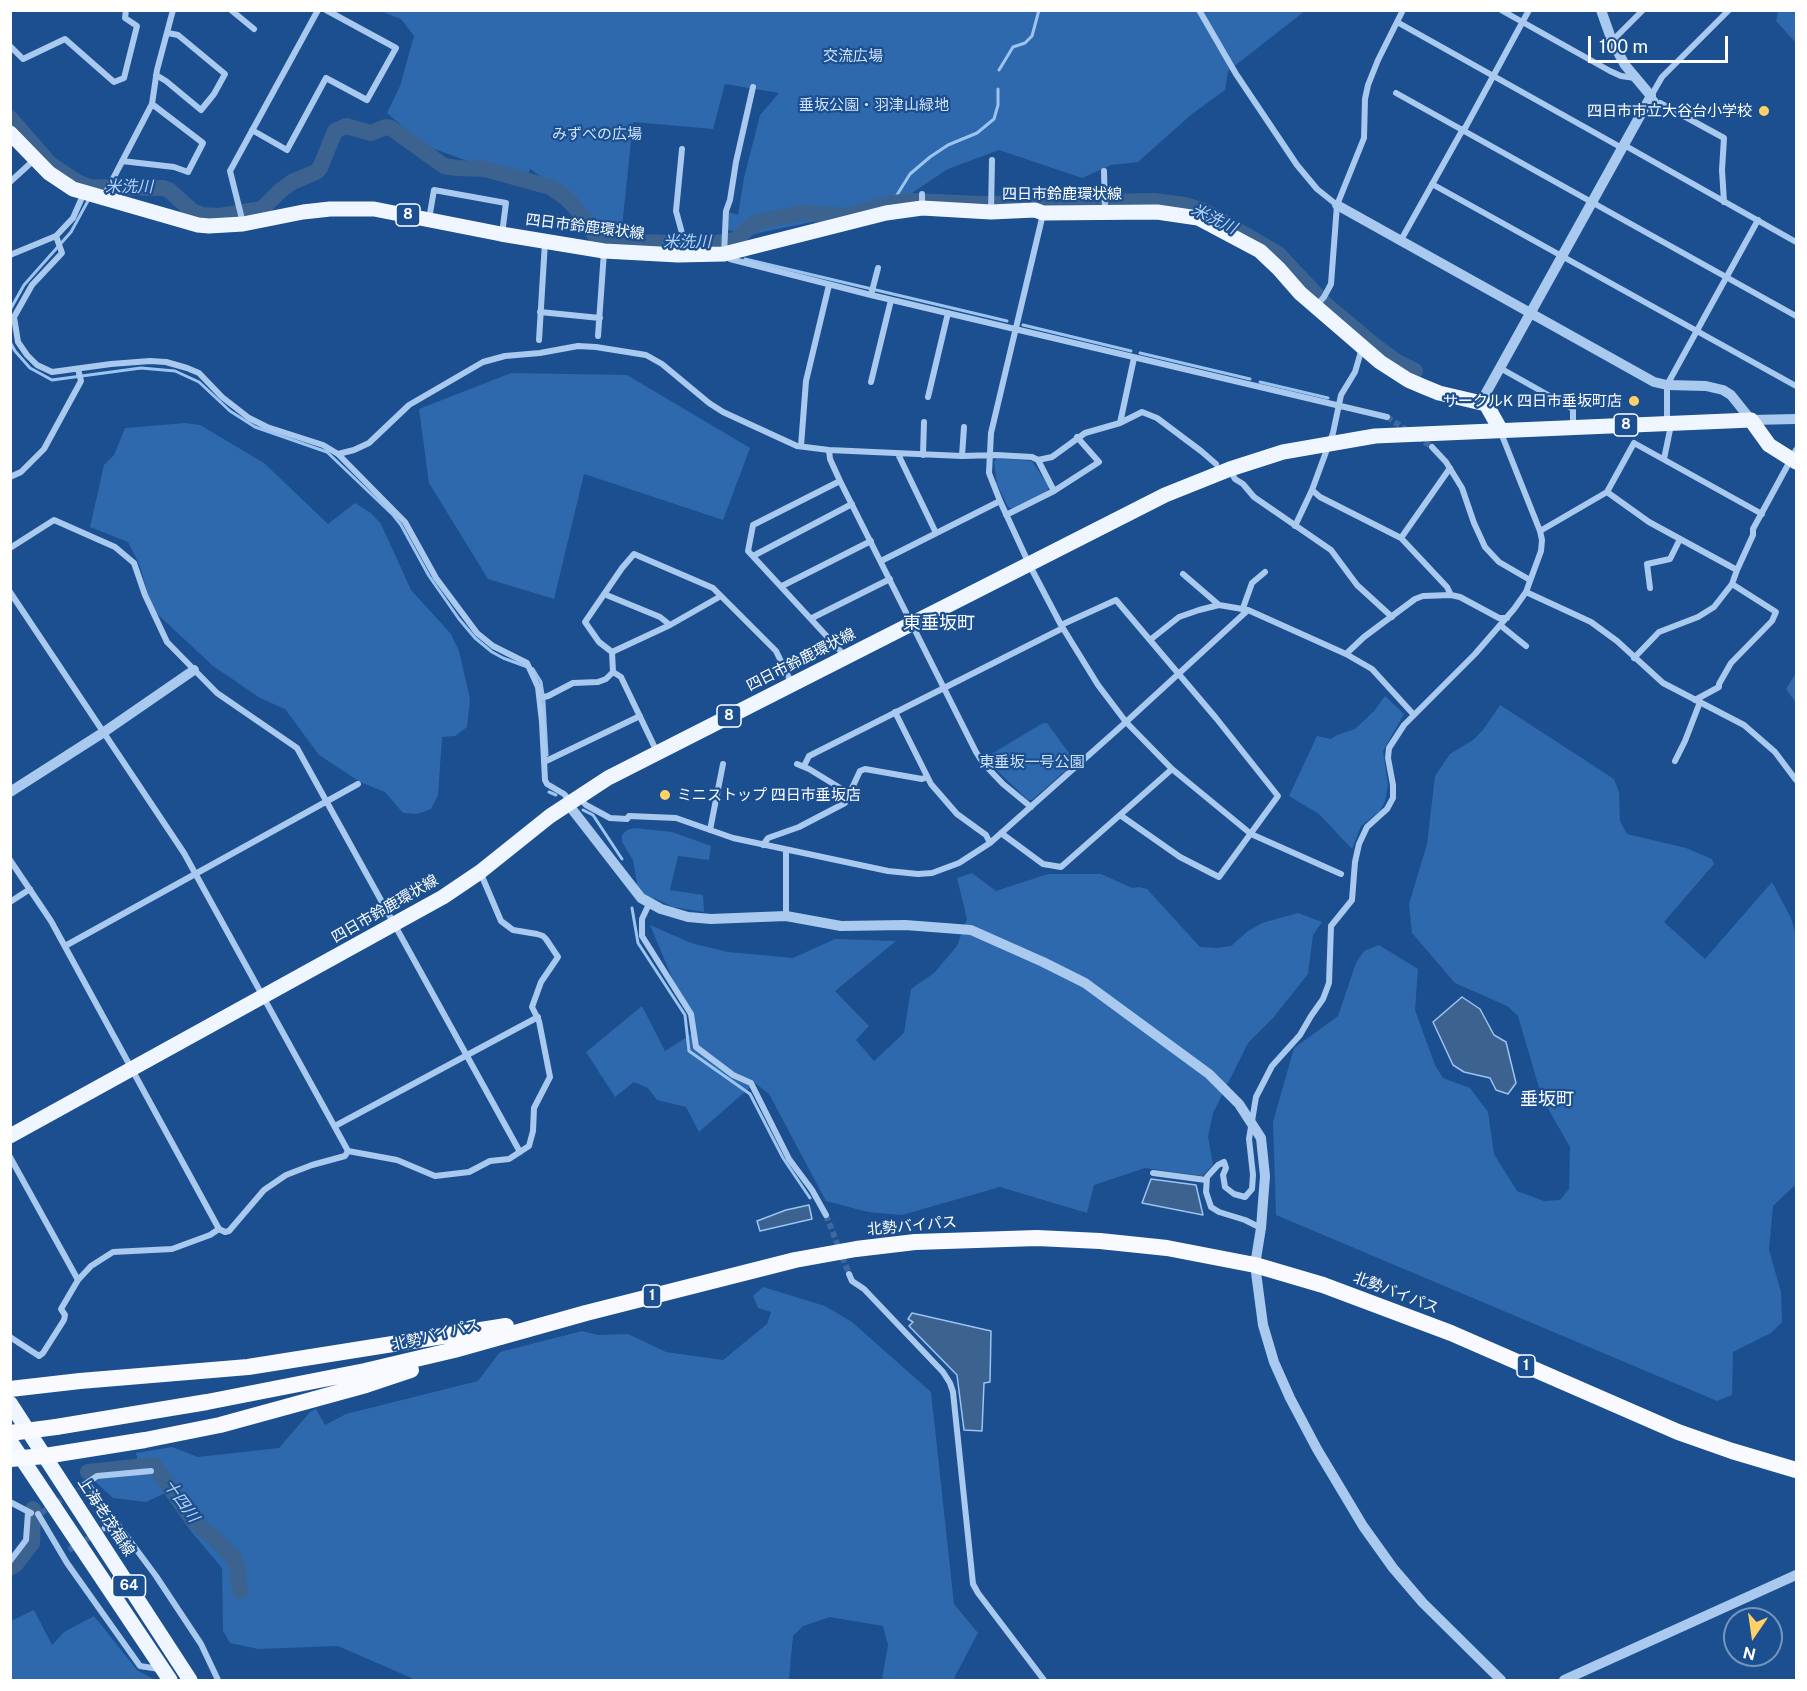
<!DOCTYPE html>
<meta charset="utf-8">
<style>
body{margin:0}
#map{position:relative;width:1807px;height:1691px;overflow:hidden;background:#1b4f8f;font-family:"Public Sans",sans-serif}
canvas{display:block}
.frame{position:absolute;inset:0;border:12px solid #fff;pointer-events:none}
.north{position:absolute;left:1723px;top:1607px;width:60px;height:60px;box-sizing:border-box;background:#1b4f8f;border:2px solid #7695bc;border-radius:50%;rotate:193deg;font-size:16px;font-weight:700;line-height:24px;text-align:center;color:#fff}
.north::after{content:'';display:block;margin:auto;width:21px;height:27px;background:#ffd166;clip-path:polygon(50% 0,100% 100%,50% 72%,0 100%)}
.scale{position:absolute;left:1588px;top:36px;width:140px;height:27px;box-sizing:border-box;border:3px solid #fff;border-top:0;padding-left:8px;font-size:18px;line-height:21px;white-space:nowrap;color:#fff;-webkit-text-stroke:4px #1b4f8f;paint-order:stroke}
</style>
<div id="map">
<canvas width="1807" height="1691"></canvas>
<div class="frame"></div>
<div class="north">N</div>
<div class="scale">100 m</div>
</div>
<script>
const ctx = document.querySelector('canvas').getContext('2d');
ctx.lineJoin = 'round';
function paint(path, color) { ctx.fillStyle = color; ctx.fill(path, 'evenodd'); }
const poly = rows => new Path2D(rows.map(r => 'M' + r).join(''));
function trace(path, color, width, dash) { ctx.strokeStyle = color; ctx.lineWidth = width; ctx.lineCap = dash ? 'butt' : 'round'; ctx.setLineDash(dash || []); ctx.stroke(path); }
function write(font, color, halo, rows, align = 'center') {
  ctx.font = font + ' "Public Sans","Noto Sans JP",sans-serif'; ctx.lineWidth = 4.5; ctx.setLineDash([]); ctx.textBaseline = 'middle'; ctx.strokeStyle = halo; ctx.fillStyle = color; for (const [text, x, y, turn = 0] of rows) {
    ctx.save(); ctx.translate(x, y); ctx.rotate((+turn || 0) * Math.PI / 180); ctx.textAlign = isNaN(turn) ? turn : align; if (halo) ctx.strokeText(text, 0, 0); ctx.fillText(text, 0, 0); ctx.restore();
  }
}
const green = poly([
 [380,11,1305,11,1228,71,1225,90,1192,114,1138,162,1111,165,1082,178,999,150,948,169,906,197,878,212,848,218,817,221,758,233,749,236,739,244,735,231,726,230,728,212,738,215,744,178,760,115,779,93,725,84,713,129,633,122,622,227,596,225,558,188,530,169,527,178,462,159,398,136,402,126,387,113,400,86,414,36,401,19],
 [1778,11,1796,11,1796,43,1776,21],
 [511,373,627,375,750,448,723,520,584,474,554,599,488,579,429,483,419,409],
 [185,423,200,425,264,463,328,524,355,503,371,513,381,524,411,590,451,634,459,651,470,699,467,727,455,736,442,737,438,795,431,809,417,814,403,813,385,792,360,782,319,755,285,709,260,698,213,666,152,609,140,566,128,542,90,527,104,465,114,455,125,428],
 [997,458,1032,461,1049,487,1047,491,1013,509,1008,507,997,484,994,462],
 [1796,673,1796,703,1786,689],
 [1385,696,1404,714,1383,751,1388,785,1385,801,1380,811,1361,826,1352,849,1319,814,1289,796,1317,736,1331,739,1337,735,1355,729,1374,711],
 [1500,705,1614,779,1619,792,1620,821,1627,834,1686,848,1712,859,1714,864,1664,922,1705,959,1772,882,1791,918,1796,935,1796,1186,1793,1187,1773,1206,1769,1250,1781,1292,1782,1322,1771,1333,1733,1352,1732,1395,1717,1401,1276,1215,1273,1122,1294,1048,1338,1016,1356,963,1364,951,1379,945,1418,969,1415,1010,1435,1065,1443,1078,1470,1088,1488,1112,1494,1154,1517,1191,1544,1201,1560,1200,1569,1189,1570,1147,1542,1098,1518,1016,1507,1006,1455,983,1412,933,1409,904,1427,844,1435,776,1450,754,1473,740,1483,730],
 [1043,723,1047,723,1074,760,1074,763,1032,800,1028,800,986,760,988,756],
 [634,828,672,832,711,846,709,860,678,856,670,890,703,895,704,912,673,907,656,899,639,895,633,860,622,842,622,835,627,830],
 [972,873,996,891,1048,874,1101,874,1132,888,1139,887,1147,889,1200,947,1216,948,1231,946,1248,931,1262,923,1298,913,1322,922,1313,935,1308,974,1273,1018,1248,1043,1213,1113,1208,1137,1213,1165,1202,1176,1145,1168,1094,1185,1087,1213,1000,1187,902,1215,868,1212,826,1201,769,1094,755,1083,699,1132,686,1107,657,1100,648,1088,634,1082,615,1097,586,1052,642,1006,665,1051,695,1032,650,925,691,943,728,952,793,958,835,939,896,941,835,991,869,1026,856,1040,874,1061,904,1033,911,989,934,973,957,946,967,919,957,878],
 [763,1287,825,1306,852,1322,931,1392,954,1604,978,1633,953,1680,882,1680,888,1645,883,1626,830,1617,803,1626,793,1636,789,1680,416,1680,338,1646,258,1649,230,1643,223,1631,222,1568,189,1529,190,1523,178,1498,165,1493,146,1502,113,1498,88,1475,138,1462,136,1453,172,1447,198,1457,279,1448,310,1412,316,1409,325,1425,346,1414,478,1381,500,1352,582,1331,598,1335,628,1334,666,1352,723,1360,767,1324,771,1312,758,1308,753,1296],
 [34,1610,52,1645,64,1632,94,1616,137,1670,155,1680,11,1680,11,1621]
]);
const water = poly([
 [1462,997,1480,1009,1494,1035,1506,1042,1516,1083,1508,1094,1496,1090,1490,1078,1464,1072,1453,1065,1433,1022,1462,997],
 [1151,1179,1196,1185,1203,1215,1142,1203,1151,1179],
 [809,1205,812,1219,760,1231,757,1221,786,1210,809,1205],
 [912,1313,991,1331,990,1382,984,1383,982,1431,964,1430,957,1375,909,1326,913,1322,908,1319,912,1313]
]);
const stream = poly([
 [999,70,1013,47,1025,43,1032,36,1039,10],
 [892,203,910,174,930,157,948,145,977,133,994,119,998,105,998,89],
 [745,259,1007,321],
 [10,310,24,285,71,232,89,199],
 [1023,325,1131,351],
 [10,342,15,351,30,368,52,380,141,368,175,371,199,382,230,411,255,427,327,452,393,515,401,525,429,576,459,619,475,638,492,652,503,658,533,669,541,682,544,701,547,755],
 [1140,353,1250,379],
 [1260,382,1328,398],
 [549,792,556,795],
 [583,810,593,815,622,859],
 [632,908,638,943,685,1015,689,1051,750,1094,783,1158,810,1198]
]);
const river = poly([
 [10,118,50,164,77,182,89,187,163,188,169,190,192,211,202,215,219,216,262,209,280,191,292,182,316,172,320,168,335,131,346,126,371,133,386,127,391,128,444,166,457,168,485,169,550,187,565,197,575,207,599,241,710,244,735,240,753,224,761,221,802,213,847,216,892,203,913,201,982,204,1154,201,1185,205,1204,211,1278,254,1326,305,1375,346,1397,362,1415,371],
 [88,1472,154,1465,194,1522,213,1537,234,1558,238,1570,240,1591],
 [10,1568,15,1565,32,1543,33,1509]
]);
const minorTunnel = poly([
 [1387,417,1408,431],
 [1417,437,1432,447],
 [826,1215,849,1274],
 [41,1513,81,1487],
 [69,1550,105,1528]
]);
const minor = poly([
 [231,10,254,29],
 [1199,10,1236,74,1297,165,1317,189,1337,205],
 [1501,10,1610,71,1621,76,1635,78],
 [1397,22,1622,148],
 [1612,41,1643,10],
 [10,46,23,59,65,39,114,82,124,78,137,26,125,18,126,10],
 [156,75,166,81,201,110,214,94,225,74,178,35,168,33],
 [753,87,736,162,730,200,726,211,724,254,730,259,871,295,1387,417],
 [1396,93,1796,316],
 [1655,100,1651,96,1662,77,1729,10],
 [1660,103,1724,138,1722,170,1724,202],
 [252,130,287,150,326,78,367,100,396,48,326,10],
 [1464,130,1529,10],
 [1624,145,1796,242],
 [122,161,174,167,188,172,203,143,152,104],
 [1104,171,1105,211],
 [10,182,34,160],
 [1432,184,1796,386],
 [104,196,152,104,157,70,173,10],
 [922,208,922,194],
 [991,211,992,160],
 [1043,214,991,433,989,473,1000,501,1029,564,1061,625,1098,685,1126,722,1172,769,1251,834,1341,874],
 [429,219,434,190,506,203,502,234],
 [243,223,230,171,318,10],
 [56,236,62,253,32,285,14,317,18,342,27,355,37,365,52,372,111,364,150,361,166,362,187,368,199,373,222,397,249,418,267,427,323,445,338,454,405,522,436,578,477,633,493,646,527,663,538,687,542,722,545,780,547,784,564,794,571,802],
 [1401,240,1463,129],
 [678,254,682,233,676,211,682,149],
 [10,255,56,236,73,218,84,193],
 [871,295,878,268],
 [1316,306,1324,297,1331,284,1337,205,1364,138,1365,99,1368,85,1378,60,1403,10],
 [540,312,600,318],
 [598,336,604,252],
 [539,340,545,242],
 [1500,368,1573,409,1573,427],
 [871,382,891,300],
 [928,397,948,313],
 [1120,423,1134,358],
 [1667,423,1667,385,1758,220],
 [801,446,806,381,829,285],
 [1432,447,1446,462,1462,488,1474,523,1485,547,1499,562,1530,580],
 [829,450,830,459,840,481,976,752,983,763,1003,784,1031,807],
 [338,454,354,450,369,443,409,405,483,362,505,356,540,353,578,346,596,347,646,355,662,364,709,403,723,412,797,446,829,450,962,456,996,455,1032,457,1038,460,1052,457,1085,433,1120,423,1142,412,1157,418,1201,451,1216,464],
 [898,454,936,533],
 [923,455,924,422],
 [962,456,964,427],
 [1664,459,1671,425],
 [1230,470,1235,479,1243,484,1254,497,1331,550,1357,585,1392,617],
 [10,477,21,472,44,449,81,381,78,369],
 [840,481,753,525,748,551,845,656],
 [1312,490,1320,497,1401,538,1447,587,1451,595],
 [1054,491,1099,462,1077,437],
 [1607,492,1649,522,1737,570,1753,535,1753,529,1796,450],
 [1006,515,1054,491,1038,460],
 [1295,526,1312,490,1333,433,1341,395,1355,372,1362,348],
 [1540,531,1607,492,1634,443,1762,514],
 [1401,538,1450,468],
 [10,548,54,520,115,547,134,563,145,595,167,642,217,693,297,748,520,1152],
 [753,556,852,504],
 [881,561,1000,501],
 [1183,574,1219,605],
 [782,586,871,541],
 [1650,588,1647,564,1670,559,1680,539],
 [10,592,184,853,348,1151,345,1156,312,1165,286,1175,264,1190,229,1231,225,1232,219,1229,51,921,10,860],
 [1526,592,1591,622,1617,641,1663,683,1744,725,1775,752,1796,780],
 [604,594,660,617,670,625],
 [1243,608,1252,583,1265,572],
 [812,618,890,579],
 [1061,625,1116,600,1216,718,1278,796,1219,877,1180,857,1120,815],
 [1500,625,1526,646],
 [1150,640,1179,617,1199,610,1219,605,1248,610],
 [612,652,670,625,721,596],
 [1346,654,1372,669,1414,715],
 [1634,658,1659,632,1698,617,1714,607,1732,584,1737,570],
 [613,672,612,652,599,642,585,622,622,568,634,554,713,588,776,651,792,684],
 [540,698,548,696,573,683,598,682,606,679,613,672,621,677,657,752],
 [1695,700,1719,687,1719,684,1731,663,1772,621,1776,612,1732,584],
 [895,712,931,784,957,814,986,835,990,843],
 [1675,761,1685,741,1700,702],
 [544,762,640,716],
 [797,764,809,769,850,794],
 [804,766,809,756,1063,628],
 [579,798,586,805,610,818,627,819,629,816,676,818,733,838,888,871,918,874,932,873,959,863,990,843,1126,722,1248,610,1346,654,1364,637,1415,599,1423,596,1451,595,1460,597,1499,618,1507,618],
 [710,830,723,764],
 [1001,833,1043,864,1061,867,1172,769],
 [763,845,768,838,799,827,845,803,860,771,865,769,922,779,927,777],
 [10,902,30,889],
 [649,904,642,919,642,936,691,1014,696,1047,733,1075,751,1083,789,1159,812,1190,826,1215],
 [786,916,786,850],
 [65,946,358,784],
 [335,1126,538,1017],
 [348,1151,397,1160,435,1176,469,1172,490,1161,509,1159,529,1146,533,1131,534,1108,550,1077,539,1021,532,1007,541,982,558,957,546,939,543,936,537,934,513,930,501,921,481,874],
 [10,1157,78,1280],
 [1153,1173,1206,1180],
 [1261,1228,1245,1220,1219,1212,1211,1207,1206,1192,1207,1177,1218,1165,1224,1162,1226,1168,1223,1175,1225,1187,1234,1194,1245,1197,1252,1189,1253,1175,1249,1139,1256,1097,1272,1066,1300,1035,1311,1016,1323,999,1329,983,1331,926,1352,900,1355,862,1359,844,1367,827,1387,809,1393,798,1393,785,1388,758,1389,748,1404,725,1475,654,1514,609,1526,592,1541,551,1542,540,1540,531,1501,433],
 [849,1274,852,1281,864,1289,943,1372,950,1383,953,1392,973,1584,978,1593,1044,1680],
 [10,1337,39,1356,43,1353,64,1320,65,1315,61,1309,78,1280,91,1266,113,1252,172,1249,210,1235,219,1229],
 [87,1483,156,1576,201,1644,218,1680],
 [81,1487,97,1476,151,1471],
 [10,1502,31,1513],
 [38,1514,67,1563,140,1666,159,1669],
 [105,1528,116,1522],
 [10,1561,26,1540,28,1513]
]);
const tertiary = poly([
 [1337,205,1654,382,1667,385,1706,386,1723,390,1731,395,1751,420,1796,419],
 [1486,404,1486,393,1651,96,1625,65,1612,41,1601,10],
 [10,792,104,732,194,670],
 [568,804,641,898,661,909,688,917,711,919,786,916,841,926,905,925,971,930,1043,962,1085,983,1209,1074,1239,1104,1261,1138,1265,1176,1261,1228,1255,1265,1263,1325,1274,1362,1290,1398,1317,1449,1363,1526,1393,1568,1423,1603,1501,1680],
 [1564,1680,1796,1575]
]);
const primary = poly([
 [10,133,49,173,73,189,198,225,209,226,243,224,303,212,330,209,374,209,501,234,604,251,678,255,724,254,886,213,922,208,991,212,1035,210,1043,213,1157,212,1198,218,1260,251,1279,269,1300,293,1380,362,1408,380,1422,386,1439,393,1486,404,1500,429],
 [10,1136,443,897,480,872,550,816,608,778,1165,495,1230,469,1283,452,1375,436,1751,420,1769,445,1796,462],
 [10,1403,190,1680],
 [10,1441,170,1680]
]);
const trunk = poly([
 [10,1389,80,1381,248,1367,506,1326],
 [56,1427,207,1402,365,1371,454,1350,586,1313,795,1260,856,1249,915,1242,1037,1238,1100,1241,1167,1248,1255,1265,1323,1285,1451,1333,1678,1432,1732,1451,1796,1470],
 [10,1459,45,1456,145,1440,220,1425,366,1385,411,1370]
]);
const trunkBridge = poly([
 [10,1433,56,1427]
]);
const markers = [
 [1764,111,6,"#ffd166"],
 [1634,401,6,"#ffd166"],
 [665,795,6,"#ffd166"]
];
const shields = [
 [408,215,24],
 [1626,425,24],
 [729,716,24],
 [652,1296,18],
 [1526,1366,18],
 [129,1586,33]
];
const shieldNames = [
 ["8",408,215],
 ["8",1626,425],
 ["8",729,716],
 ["1",652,1296],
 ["1",1526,1366],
 ["64",129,1586]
];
const parkNames = [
 ["交流広場",853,56],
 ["垂坂公園・羽津山緑地",874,105],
 ["みずべの広場",597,134],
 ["東垂坂一号公園",1032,762]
];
const poiNames = [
 ["四日市市立大谷台小学校",1752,111],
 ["サークルK 四日市垂坂町店",1622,401],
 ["ミニストップ 四日市垂坂店",677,795,"left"]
];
const streetNames = [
 ["四日市鈴鹿環状線",1062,194],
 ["四日市鈴鹿環状線",585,227,7],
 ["四日市鈴鹿環状線",801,660,-27],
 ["四日市鈴鹿環状線",385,909,-30],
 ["北勢バイパス",912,1226,-5],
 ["北勢バイパス",1396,1293,21],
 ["北勢バイパス",436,1335,-14],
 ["上海老茂福線",106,1517,57]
];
const waterNames = [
 ["米洗川",129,187],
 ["米洗川",1214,219,26],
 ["米洗川",687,242],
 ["十四川",181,1501,54]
];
const quarterNames = [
 ["東垂坂町",939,623],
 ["垂坂町",1547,1099]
];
paint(green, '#2e69ad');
paint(water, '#3c6290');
trace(water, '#9cc4f0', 1.5);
trace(stream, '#9cc4f0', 3);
trace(river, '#3c6290', 16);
trace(minorTunnel, '#3d69a0', 6, [6, 3]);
trace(minor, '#a9c9ee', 6);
trace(tertiary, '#a9c9ee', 10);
trace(primary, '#f0f6ff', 15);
trace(trunk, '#f8faff', 16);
trace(trunkBridge, '#f8faff', 16);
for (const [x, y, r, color] of markers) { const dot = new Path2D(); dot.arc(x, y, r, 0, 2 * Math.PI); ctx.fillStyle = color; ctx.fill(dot); trace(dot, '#1b4f8f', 2); }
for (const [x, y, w] of shields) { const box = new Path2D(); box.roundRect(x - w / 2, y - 11, w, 22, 4.5); ctx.fillStyle = '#1b4f8f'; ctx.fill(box); trace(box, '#fff', 1.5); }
write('bold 14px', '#fff', null, shieldNames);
write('15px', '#cfe3fa', '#1b4f8f', parkNames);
write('15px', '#fff', '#1b4f8f', poiNames, 'right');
write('15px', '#fff', '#1b4f8f', streetNames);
write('italic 16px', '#b5d3f5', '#1b4f8f', waterNames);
write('18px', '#fff', '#1b4f8f', quarterNames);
</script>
